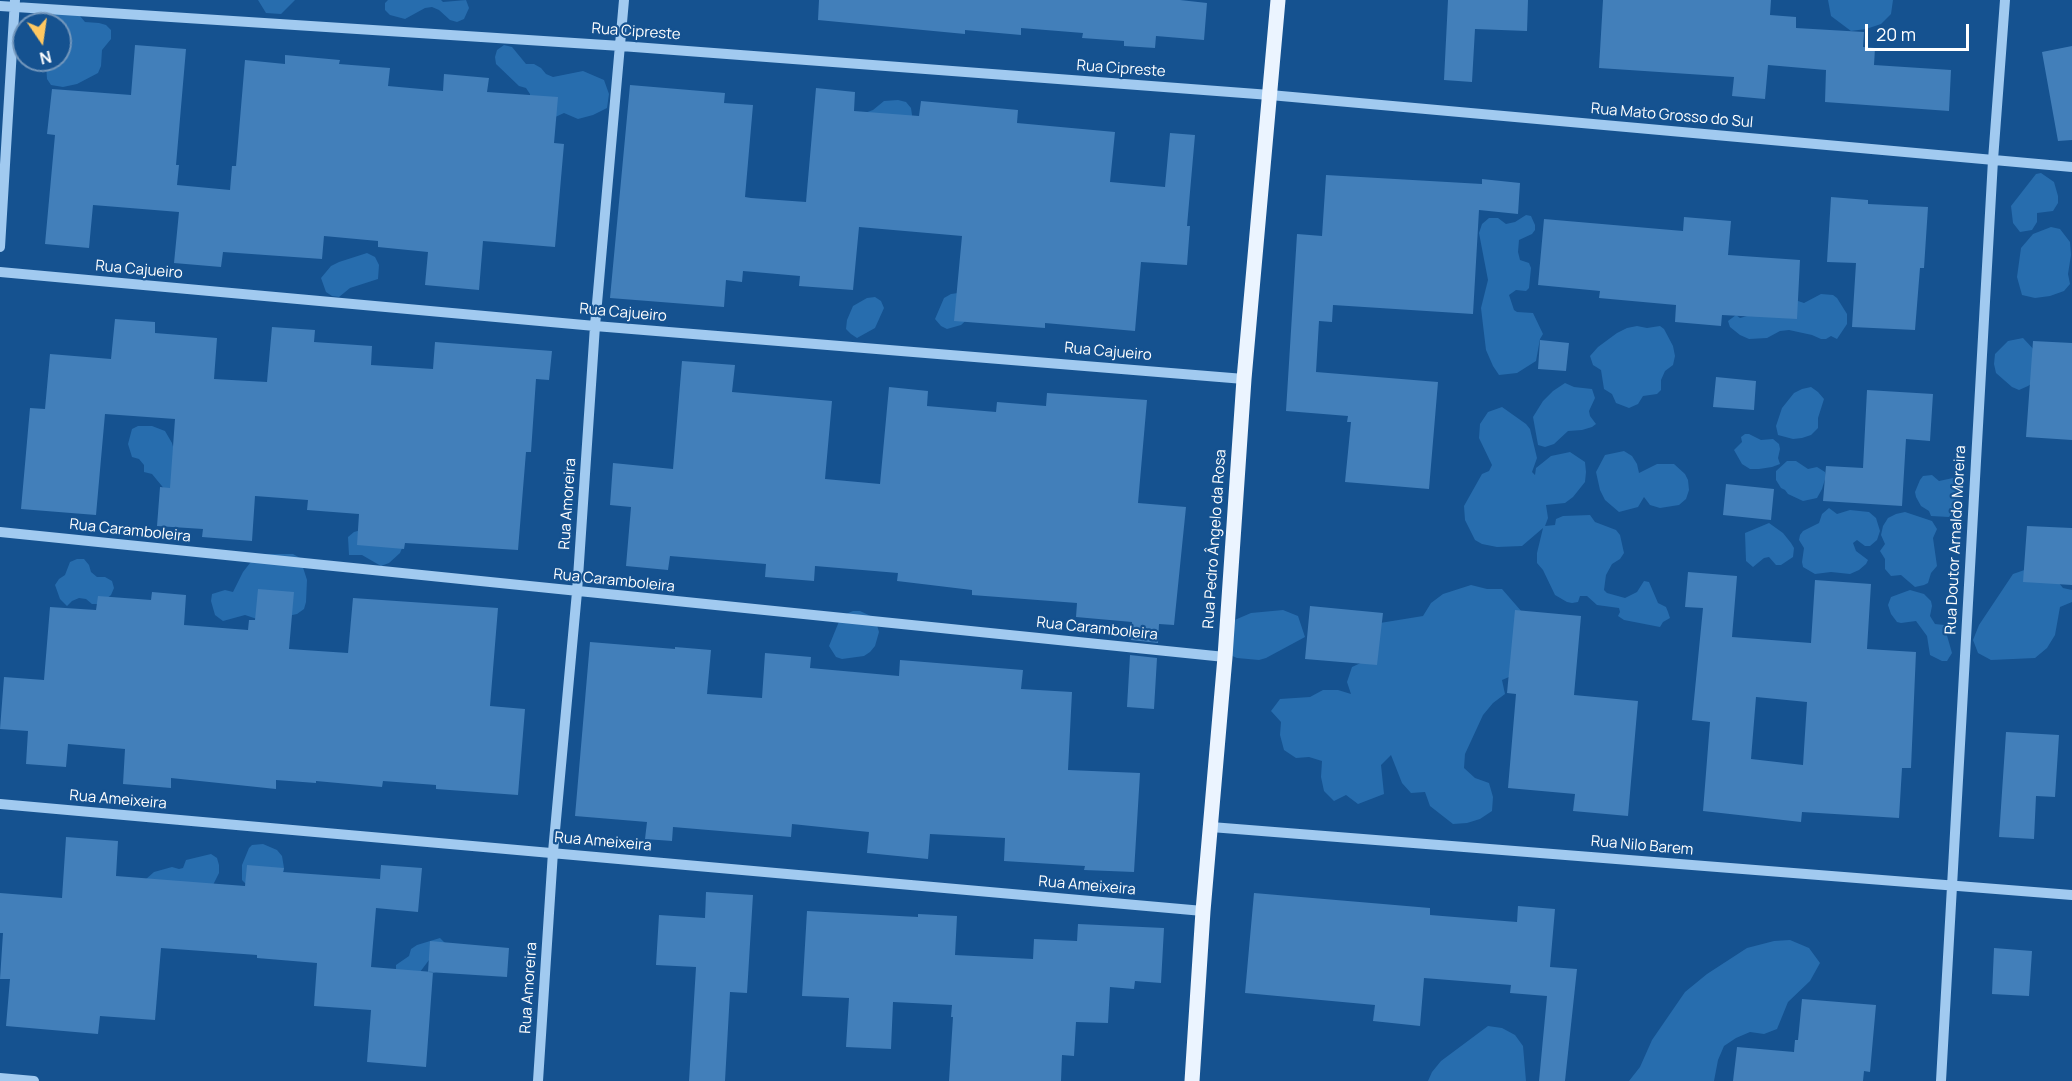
<!DOCTYPE html>
<meta charset="utf-8">
<style>
body{margin:0}
#map{position:relative;width:2072px;height:1081px;overflow:hidden;background:#155290;font-family:Manrope,sans-serif}
canvas{display:block}
.north{position:absolute;left:12px;top:12px;width:60px;height:60px;box-sizing:border-box;background:#155290;border:2px solid #7397bc;border-radius:50%;rotate:167deg;font-size:16px;font-weight:700;line-height:24px;text-align:center;color:#fff}
.north::after{content:'';display:block;margin:auto;width:21px;height:27px;background:#ffc861;clip-path:polygon(50% 0,100% 100%,50% 72%,0 100%)}
.scale{position:absolute;left:1865px;top:24px;width:104px;height:27px;box-sizing:border-box;border:3px solid #fff;border-top:0;padding-left:8px;font-size:18px;line-height:21px;white-space:nowrap;color:#fff;-webkit-text-stroke:4px #155290;paint-order:stroke}
</style>
<div id="map">
<canvas width="2072" height="1081"></canvas>
<div class="north">N</div>
<div class="scale">20 m</div>
</div>
<script>
const ctx = document.querySelector('canvas').getContext('2d');
ctx.lineJoin = 'round';
function paint(path, color) { ctx.fillStyle = color; ctx.fill(path, 'evenodd'); }
const poly = rows => new Path2D(rows.map(r => 'M' + r).join(''));
function trace(path, color, width, dash) { ctx.strokeStyle = color; ctx.lineWidth = width; ctx.lineCap = dash ? 'butt' : 'round'; ctx.setLineDash(dash || []); ctx.stroke(path); }
function write(font, color, halo, rows, align = 'center') {
  ctx.font = font + ' Manrope,sans-serif'; ctx.lineWidth = 4.5; ctx.setLineDash([]); ctx.textBaseline = 'middle'; ctx.strokeStyle = halo; ctx.fillStyle = color; for (const [text, x, y, turn = 0] of rows) {
    ctx.save(); ctx.translate(x, y); ctx.rotate((+turn || 0) * Math.PI / 180); ctx.textAlign = isNaN(turn) ? turn : align; if (halo) ctx.strokeText(text, 0, 0); ctx.fillText(text, 0, 0); ctx.restore();
  }
}
const green = poly([
 [258,0,295,0,281,14,266,13],
 [388,0,441,0,443,2,466,0,469,8,464,19,457,22,450,20,439,10,432,7,425,8,405,19,390,15,385,10,385,3],
 [1828,0,1893,0,1891,14,1881,24,1866,29,1851,31,1831,16],
 [59,12,80,16,85,22,99,23,106,25,111,30,111,39,102,50,101,66,98,73,77,84,63,87,51,85,47,79,46,64,47,60,60,60,60,24,40,24,46,18],
 [504,45,512,47,526,64,534,64,541,68,546,74,553,77,583,71,604,80,609,94,607,108,593,115,578,119,564,113,551,119,530,108,530,94,526,88,519,86,496,64,495,57,497,50],
 [898,100,906,102,911,108,913,122,859,115,873,110,884,101],
 [2041,173,2054,182,2058,196,2058,203,2053,211,2037,213,2037,222,2032,230,2020,232,2013,223,2011,206,2036,174],
 [1526,215,1531,216,1535,225,1535,230,1532,234,1519,240,1518,252,1520,260,1529,263,1531,268,1529,288,1526,291,1516,290,1509,295,1514,310,1517,312,1533,313,1543,334,1540,339,1536,361,1517,373,1499,375,1493,366,1486,350,1483,325,1481,308,1488,280,1479,233,1482,224,1489,218,1498,218,1506,224,1515,222],
 [2051,227,2060,229,2070,242,2071,255,2068,274,2070,284,2064,291,2050,296,2035,298,2022,295,2017,277,2021,248,2033,234],
 [367,253,375,257,379,265,378,279,350,288,339,297,332,296,326,292,321,278,331,266,339,262],
 [958,293,972,315,961,325,947,329,941,326,935,319,944,298,951,294],
 [1821,294,1833,295,1837,298,1847,314,1847,324,1837,339,1831,336,1826,339,1821,339,1812,335,1789,330,1780,331,1767,338,1749,339,1740,335,1730,327,1728,321,1736,315,1740,318,1747,316,1795,300,1804,303],
 [875,297,881,301,884,308,875,328,857,338,851,334,846,329,847,320,853,306,867,298],
 [1637,326,1647,328,1660,326,1664,329,1673,346,1675,356,1673,365,1665,371,1661,380,1661,390,1657,394,1643,396,1638,404,1629,408,1616,403,1612,394,1604,389,1601,370,1593,365,1590,356,1598,347,1617,333,1627,328],
 [2023,338,2037,353,2035,381,2028,386,2019,390,2012,387,1996,373,1994,364,1995,354,2008,341],
 [1565,383,1574,387,1592,389,1595,398,1589,411,1590,416,1596,424,1592,427,1582,430,1568,431,1554,444,1545,447,1538,445,1533,417,1543,401,1553,391],
 [1811,387,1818,392,1824,399,1818,418,1818,428,1811,435,1802,438,1793,439,1778,435,1776,426,1782,408,1794,393,1802,389],
 [1502,407,1526,424,1530,429,1537,458,1532,472,1535,475,1536,468,1551,456,1570,452,1585,462,1586,472,1585,482,1573,497,1565,503,1546,505,1548,518,1545,526,1555,525,1556,519,1563,516,1590,515,1595,522,1616,530,1620,535,1624,553,1620,559,1612,564,1606,575,1604,590,1607,593,1625,598,1637,592,1644,581,1649,582,1658,603,1666,607,1668,612,1670,618,1663,622,1660,627,1624,620,1618,616,1620,612,1619,608,1597,605,1587,596,1580,596,1578,602,1572,603,1567,602,1555,595,1543,570,1537,563,1537,553,1543,528,1522,546,1497,547,1482,544,1475,540,1465,520,1464,506,1482,474,1489,471,1492,465,1479,438,1480,424,1488,412],
 [138,426,152,426,165,431,172,443,176,458,173,487,166,491,152,474,144,472,144,465,139,459,132,457,128,444,132,429],
 [1745,434,1749,434,1761,440,1773,439,1779,444,1780,449,1778,458,1780,464,1772,467,1759,469,1750,469,1742,464,1734,450,1742,442,1741,437],
 [1624,451,1632,456,1637,464,1639,473,1657,464,1674,464,1685,474,1688,480,1689,490,1686,499,1679,505,1660,508,1650,505,1644,497,1638,507,1619,512,1605,500,1600,490,1596,472,1605,455],
 [1787,461,1796,461,1808,469,1817,467,1825,472,1826,476,1822,489,1817,498,1803,501,1788,494,1785,490,1781,488,1776,480,1776,471],
 [1932,475,1939,481,1953,478,1957,487,1959,501,1949,517,1931,516,1929,511,1921,506,1916,497,1915,492,1920,480,1923,476],
 [1829,508,1837,514,1850,510,1869,512,1876,518,1880,531,1877,540,1870,546,1865,546,1857,540,1853,543,1856,551,1868,560,1866,564,1859,570,1850,574,1831,572,1815,574,1803,567,1802,562,1804,548,1799,540,1800,535,1803,531,1819,523,1822,514],
 [1905,512,1932,521,1937,529,1933,538,1937,566,1931,573,1928,583,1924,585,1915,587,1901,575,1891,576,1885,569,1885,559,1880,551,1885,544,1881,535,1883,526,1888,518,1896,514],
 [1769,523,1783,533,1791,543,1794,548,1793,557,1781,565,1776,565,1769,557,1764,558,1753,567,1746,561,1745,533],
 [361,530,403,546,400,553,389,563,381,566,362,555,349,555,348,537,354,532],
 [257,554,293,554,300,558,307,580,306,602,304,609,297,614,274,619,260,620,245,615,223,621,215,615,211,601,212,594,225,590,233,592,243,572],
 [77,559,84,559,89,565,91,572,97,577,105,577,112,581,114,588,111,595,100,604,92,604,86,599,79,598,72,601,67,606,60,599,55,585,59,579,65,575,70,562],
 [2033,567,2054,577,2063,588,2072,590,2072,602,2060,607,2055,635,2047,648,2035,658,1991,660,1978,653,1973,640,1979,625,2013,574],
 [1471,585,1487,589,1502,589,1522,612,1516,674,1502,680,1505,694,1493,703,1483,715,1465,754,1464,768,1475,778,1489,783,1493,797,1492,811,1480,819,1467,823,1453,824,1430,806,1425,792,1411,793,1402,783,1391,755,1381,765,1384,794,1358,804,1346,795,1334,801,1324,791,1321,777,1322,761,1309,757,1296,758,1284,750,1280,735,1281,722,1271,711,1280,699,1310,697,1323,690,1338,690,1351,694,1347,682,1352,667,1365,661,1380,623,1423,616,1431,603,1443,594],
 [1910,590,1924,594,1931,601,1932,606,1930,616,1935,624,1944,625,1952,653,1947,661,1942,661,1930,655,1927,636,1916,621,1901,623,1897,622,1891,614,1888,605,1891,597],
 [1283,610,1298,616,1305,637,1266,658,1259,660,1237,658,1230,655,1230,622,1251,613],
 [853,611,860,611,875,618,879,632,875,646,870,652,864,656,842,659,836,657,829,646,840,619,846,614],
 [263,844,277,850,282,856,284,868,282,879,251,889,242,880,242,865,249,848,252,845],
 [211,854,217,858,219,865,219,873,212,887,145,880,154,872,172,867,179,869,183,868,186,860],
 [440,938,450,948,429,960,420,972,396,972,396,965,409,956,411,949,417,945],
 [1790,940,1809,948,1820,963,1810,981,1788,1002,1777,1029,1764,1034,1750,1032,1736,1038,1724,1046,1718,1060,1714,1081,1629,1081,1640,1067,1652,1040,1685,992,1707,974,1747,948,1774,941],
 [1488,1026,1502,1028,1515,1035,1523,1046,1526,1081,1428,1081,1432,1072,1441,1061]
]);
const building = poly([
 [819,0,1180,0,1207,3,1204,40,1156,36,1155,48,1124,46,1124,41,1082,38,1083,33,1021,28,1021,35,965,30,965,34,818,20],
 [1448,0,1528,0,1527,31,1475,29,1472,82,1444,80],
 [1603,0,1771,0,1770,15,1796,17,1796,28,1864,32,1863,47,1875,48,1874,65,1951,70,1949,111,1825,102,1826,70,1768,65,1765,99,1732,96,1734,77,1599,68],
 [135,45,186,49,176,165,179,165,177,185,230,190,232,166,236,166,245,60,285,64,285,55,340,60,339,64,390,68,388,86,443,91,444,74,489,78,487,92,558,97,554,143,564,144,555,247,483,241,479,290,425,285,428,252,378,247,378,241,324,236,322,259,223,252,221,267,174,263,179,212,93,205,89,248,45,244,55,135,47,134,52,89,131,95],
 [2072,46,2072,140,2058,141,2042,52],
 [630,85,725,93,724,103,753,105,745,197,751,198,806,202,816,88,855,92,854,111,919,116,921,101,1018,110,1017,123,1115,132,1110,182,1165,187,1170,133,1195,135,1187,226,1190,226,1187,265,1141,262,1135,331,1045,323,1045,328,954,321,962,236,859,227,853,290,799,286,800,276,743,271,742,282,726,280,724,307,610,298],
 [1326,175,1482,184,1482,179,1520,183,1518,214,1479,210,1473,314,1333,305,1332,322,1319,321,1316,372,1438,382,1429,489,1345,482,1351,422,1347,422,1348,416,1286,411,1297,234,1322,236],
 [1831,197,1868,200,1868,204,1928,207,1924,268,1920,268,1915,330,1852,327,1856,263,1827,262],
 [1684,217,1731,221,1728,255,1800,260,1797,319,1722,315,1721,326,1675,322,1676,305,1599,298,1600,291,1538,285,1544,219,1683,231],
 [115,319,155,322,155,333,217,338,214,379,267,382,272,327,315,330,314,342,372,346,371,365,433,369,435,342,552,351,549,380,536,379,531,452,526,452,518,550,405,543,404,549,357,545,359,514,307,510,308,500,255,496,252,541,202,537,203,529,157,526,160,487,170,488,175,419,105,414,96,515,21,509,30,408,45,409,50,354,111,359],
 [1540,340,1569,343,1566,371,1538,369],
 [2033,341,2072,343,2072,440,2026,437],
 [682,361,735,365,732,392,832,401,825,479,880,484,889,387,928,391,927,406,996,412,997,402,1046,406,1047,393,1147,400,1138,503,1186,507,1174,625,1159,624,1158,643,1131,640,1132,622,1076,617,1077,603,972,595,972,590,897,581,898,573,815,566,814,581,765,577,766,564,670,556,668,570,626,566,631,507,610,505,613,463,673,469],
 [1716,377,1756,381,1754,410,1713,407],
 [1867,390,1933,394,1930,441,1906,439,1902,506,1823,501,1826,466,1863,468],
 [1726,484,1774,489,1771,520,1723,515],
 [2027,526,2072,528,2072,585,2023,582],
 [1688,572,1737,576,1732,637,1811,643,1815,580,1871,584,1867,649,1916,652,1911,768,1902,768,1899,818,1802,812,1801,822,1703,811,1710,722,1692,720,1703,608,1685,607],
 [1756,697,1807,702,1803,765,1751,759],
 [258,589,294,592,289,649,348,653,353,598,498,608,490,706,525,709,518,795,436,789,436,785,383,781,382,787,316,781,316,783,276,780,276,789,171,778,171,788,123,784,125,749,68,744,66,767,26,764,28,731,0,729,4,677,44,680,50,607,96,610,98,596,151,600,152,592,186,595,184,625,248,630,249,620,255,620],
 [1310,606,1383,613,1377,665,1305,659],
 [1515,610,1581,616,1574,695,1638,701,1628,816,1573,811,1575,794,1508,788,1516,694,1507,693],
 [590,642,675,649,675,647,711,650,707,694,762,698,765,653,811,657,810,668,899,676,900,660,1023,670,1021,689,1072,692,1068,770,1140,773,1134,872,1084,870,1085,866,1004,861,1005,838,930,834,928,859,867,853,869,832,792,824,791,837,673,827,672,841,645,839,647,822,575,816],
 [1130,655,1157,658,1154,709,1127,707],
 [2006,732,2059,735,2055,797,2036,796,2034,839,1999,837],
 [66,837,118,841,116,876,245,886,247,865,284,868,283,872,380,879,381,865,422,868,418,912,376,908,371,967,433,972,426,1067,367,1062,371,1010,314,1006,317,963,257,958,257,955,161,948,155,1020,100,1016,98,1034,6,1026,10,979,0,979,3,933,0,933,0,893,62,898],
 [706,892,753,895,747,993,730,992,725,1081,689,1081,696,967,656,965,659,915,705,918],
 [1254,893,1430,908,1430,915,1517,922,1518,906,1555,909,1550,967,1577,969,1565,1081,1539,1081,1547,996,1510,993,1511,985,1424,978,1420,1026,1373,1021,1375,1005,1245,993],
 [807,911,918,917,918,914,957,916,955,955,1033,959,1034,939,1077,941,1078,924,1164,928,1161,983,1135,981,1134,989,1110,987,1108,1023,1076,1022,1074,1056,1062,1055,1061,1081,949,1081,953,1017,951,1017,952,1005,893,1002,891,1049,846,1047,849,998,802,996],
 [430,941,509,948,507,977,428,972],
 [1994,948,2032,951,2029,996,1992,994],
 [1802,999,1876,1005,1870,1072,1864,1071,1863,1081,1733,1081,1737,1047,1794,1052,1795,1040,1798,1040]
]);
const minor = poly([
 [0,6,621,46,1270,95,2072,167],
 [0,247,15,0],
 [0,272,595,326,1244,379],
 [0,532,1225,657],
 [0,804,1203,911],
 [1211,827,2072,895],
 [0,1078,34,1081],
 [538,1081,553,852,577,592,595,326,624,0],
 [1941,1081,1993,160,2005,0]
]);
const major = poly([
 [1192,1081,1203,911,1225,657,1244,379,1278,0]
]);
const streetNames = [
 ["Rua Cipreste",636,32,4],
 ["Rua Cipreste",1121,69,4],
 ["Rua Mato Grosso do Sul",1672,116,5],
 ["Rua Cajueiro",139,270,5],
 ["Rua Cajueiro",623,313,5],
 ["Rua Cajueiro",1108,352,5],
 ["Rua Amoreira",568,504,-86],
 ["Rua Caramboleira",130,531,6],
 ["Rua Pedro Ângelo da Rosa",1215,539,-86],
 ["Rua Doutor Arnaldo Moreira",1956,540,-87],
 ["Rua Caramboleira",614,581,6],
 ["Rua Caramboleira",1097,629,6],
 ["Rua Ameixeira",118,800,5],
 ["Rua Ameixeira",603,842,5],
 ["Rua Nilo Barem",1642,846,5],
 ["Rua Ameixeira",1087,886,5],
 ["Rua Amoreira",529,988,-86]
];
paint(green, '#276dae');
paint(building, '#427fba');
trace(minor, '#a1caf0', 10);
trace(major, '#ebf4ff', 15);
write('15px', '#fff', '#155290', streetNames);
</script>
